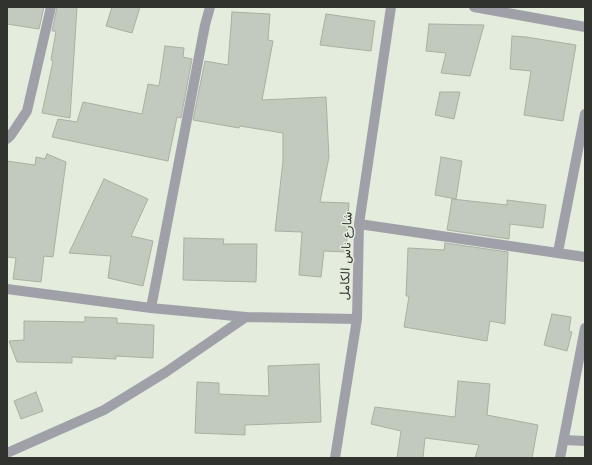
<!DOCTYPE html>
<meta charset="utf-8">
<style>
body{margin:0}
#map{position:relative;width:592px;height:465px;overflow:hidden;background:#e3ecdd;font-family:"DejaVu Sans",sans-serif}
canvas{display:block}
.frame{position:absolute;inset:0;border:8px solid #30332e;pointer-events:none}
</style>
<div id="map">
<canvas width="592" height="465"></canvas>
<div class="frame"></div>
</div>
<script>
const ctx = document.querySelector('canvas').getContext('2d');
ctx.lineJoin = 'round';
function paint(path, color) { ctx.fillStyle = color; ctx.fill(path, 'evenodd'); }
const poly = rows => new Path2D(rows.map(r => 'M' + r).join(''));
function trace(path, color, width, dash) { ctx.strokeStyle = color; ctx.lineWidth = width; ctx.lineCap = dash ? 'butt' : 'round'; ctx.setLineDash(dash || []); ctx.stroke(path); }
function write(font, color, halo, rows, align = 'center') {
  ctx.font = font + ' "DejaVu Sans","Noto Naskh Arabic",sans-serif'; ctx.lineWidth = 3; ctx.setLineDash([]); ctx.textBaseline = 'middle'; ctx.strokeStyle = halo; ctx.fillStyle = color; for (const [text, x, y, turn = 0] of rows) {
    ctx.save(); ctx.translate(x, y); ctx.rotate((+turn || 0) * Math.PI / 180); ctx.textAlign = isNaN(turn) ? turn : align; if (halo) ctx.strokeText(text, 0, 0); ctx.fillText(text, 0, 0); ctx.restore();
  }
}
const building = poly([
 [7,7,44,7,39,29,7,24,7,7],
 [57,7,77,7,70,118,42,113,53,61,51,60,56,31,52,31,57,7],
 [112,7,140,7,132,33,106,26,112,7],
 [232,12,270,14,268,40,273,41,262,100,326,97,329,157,320,202,349,203,346,252,324,251,321,277,299,275,302,232,275,231,283,161,283,133,240,126,239,128,193,120,205,61,228,65,232,12],
 [326,14,375,21,371,51,320,45,326,14],
 [429,24,484,25,470,76,441,73,446,53,426,51,429,24],
 [512,36,526,37,576,45,563,121,524,115,531,71,510,69,512,36],
 [165,46,184,48,183,57,192,59,181,118,177,117,168,161,52,137,58,119,77,122,83,102,142,114,148,84,159,86,165,46],
 [440,92,460,92,454,119,435,115,440,92],
 [47,154,66,162,53,257,44,256,41,282,13,279,16,258,7,257,7,161,35,165,36,157,45,159,47,154],
 [441,157,462,161,456,199,435,195,441,157],
 [104,179,148,199,131,236,153,241,143,286,108,278,111,256,69,253,104,179],
 [452,199,507,205,507,200,546,205,543,228,510,224,509,239,447,230,452,199],
 [184,238,224,239,223,244,257,244,256,282,183,280,184,238],
 [445,243,508,252,505,324,490,321,487,341,404,327,409,296,406,296,408,248,444,250,445,243],
 [552,314,571,317,569,331,572,332,567,351,544,345,552,314],
 [85,317,117,318,117,323,154,325,153,358,116,356,116,359,72,357,72,363,17,362,9,341,24,340,24,321,85,322,85,317],
 [319,364,321,422,245,425,245,435,195,433,197,382,219,383,219,394,269,396,268,366,319,364],
 [458,381,490,384,487,415,538,425,532,458,475,458,479,445,425,438,423,458,397,458,401,431,371,424,375,407,455,417,458,381],
 [36,392,43,411,21,419,14,401,36,392]
]);
const street = poly([
 [474,7,585,27],
 [7,139,11,135,27,111,51,7],
 [359,224,585,257],
 [558,252,585,114],
 [7,289,151,308,246,317,357,319],
 [151,308,205,25,210,7],
 [564,440,585,441],
 [7,453,104,410,166,372,246,317],
 [335,458,357,319,359,224,391,7],
 [560,458,585,328]
]);
const streetNames = [
 ["شارع ناس الكامل",347,256,-88]
];
paint(building, '#c1cabc');
trace(building, '#a7b0a2', 1);
trace(street, '#a0a1a8', 10);
write('12px', '#30332e', '#e3ecdd', streetNames);
</script>
